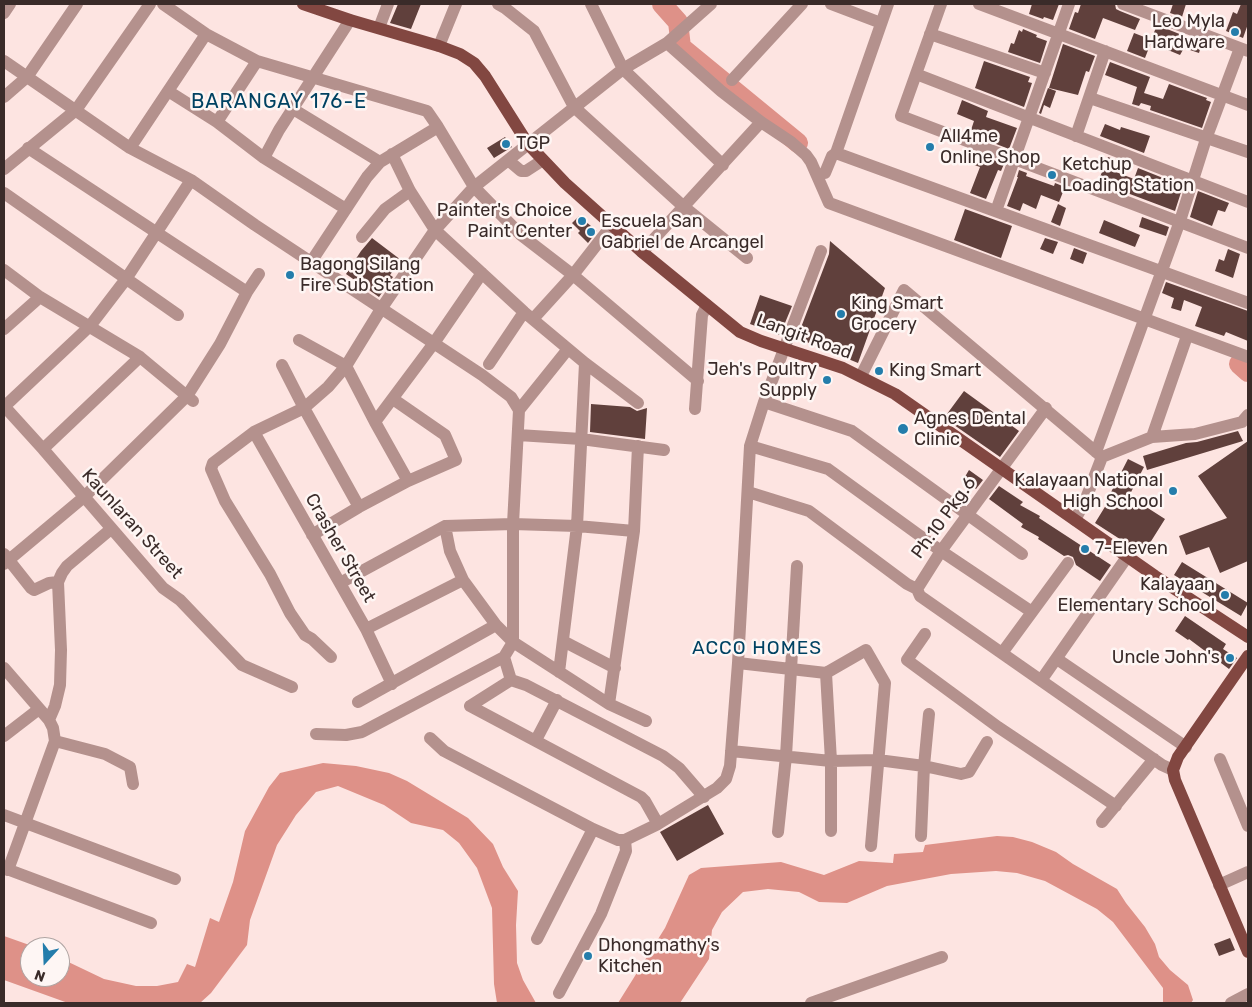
<!DOCTYPE html>
<style>
body{margin:0}
#map{position:relative;width:1252px;height:1007px;overflow:hidden;background:#fde4e1;font-family:Rubik,sans-serif}
canvas{display:block}
.frame{position:absolute;inset:0;border:5px solid #3a2b29;pointer-events:none}
.north{position:absolute;left:20px;top:937px;width:50px;height:50px;box-sizing:border-box;background:#fef6f4;border:1px solid #b0a5a3;border-radius:50%;rotate:200deg;font-size:14px;font-weight:700;line-height:20px;text-align:center;color:#3a2b29}
.north::after{content:'';display:block;margin:auto;width:18px;height:22px;background:#247dab;clip-path:polygon(50% 0,100% 100%,50% 72%,0 100%)}
</style>
<div id="map">
<canvas width="1252" height="1007"></canvas>
<div class="frame"></div>
<div class="north">N</div>
</div>
<script>
const ctx = document.querySelector('canvas').getContext('2d');
ctx.lineJoin = 'round';
function paint(path, color) { ctx.fillStyle = color; ctx.fill(path, 'evenodd'); }
const poly = rows => new Path2D(rows.map(r => 'M' + r).join(''));
function trace(path, color, width, dash) { ctx.strokeStyle = color; ctx.lineWidth = width; ctx.lineCap = dash ? 'butt' : 'round'; ctx.setLineDash(dash || []); ctx.stroke(path); }
function write(font, color, halo, rows, align = 'center') {
  ctx.font = font + ' Rubik,sans-serif'; ctx.lineWidth = 5; ctx.setLineDash([]); ctx.textBaseline = 'middle'; ctx.strokeStyle = halo; ctx.fillStyle = color; for (const [text, x, y, turn = 0] of rows) {
    ctx.save(); ctx.translate(x, y); ctx.rotate((+turn || 0) * Math.PI / 180); ctx.textAlign = isNaN(turn) ? turn : align; if (halo) ctx.strokeText(text, 0, 0); ctx.fillText(text, 0, 0); ctx.restore();
  }
}
const water = poly([
 [323,763,356,766,389,773,407,781,468,818,493,844,503,867,518,891,516,925,517,963,523,980,536,1003,497,1003,494,984,492,908,477,868,459,843,443,830,411,823,384,805,338,786,316,792,296,815,277,845,250,920,247,945,211,993,200,1003,68,1003,4,980,4,936,35,947,30,947,30,977,60,977,60,958,104,979,136,986,157,986,178,982,187,964,195,967,210,918,219,922,233,882,245,831,269,787,280,773],
 [997,836,1013,837,1032,842,1056,852,1073,864,1117,889,1126,903,1145,927,1155,944,1159,957,1170,970,1188,985,1193,1000,1191,1003,1163,1003,1163,988,1113,922,1097,909,1045,881,1017,873,996,871,951,874,887,886,847,903,819,902,799,892,768,889,743,892,722,912,712,930,709,959,680,1003,618,1003,665,928,689,875,701,868,781,862,824,875,859,861,893,863,894,854,923,852,925,845]
]);
const river = poly([
 [662,4,678,22,681,47,798,143],
 [1239,364,1248,372]
]);
const building = poly([
 [398,4,421,4,411,29,390,23],
 [1032,4,1059,4,1053,20,1044,17,1043,19,1029,14],
 [1081,4,1115,4,1116,9,1120,11,1140,19,1135,30,1103,18,1095,39,1069,29,1075,12,1078,13],
 [1173,4,1186,4,1182,17,1170,13],
 [1241,4,1248,4,1248,24,1243,38,1226,31,1233,12,1237,14],
 [1157,25,1202,43,1199,53,1184,48,1180,55,1168,50,1171,44,1169,44,1170,42,1153,35],
 [1023,29,1037,35,1036,37,1047,41,1040,63,1008,52,1011,43,1014,44,1019,30,1022,32],
 [1134,33,1152,40,1145,58,1127,51],
 [1063,44,1095,56,1089,72,1086,71,1078,95,1049,88],
 [984,61,1030,77,1028,82,1032,83,1024,107,975,88],
 [1110,62,1150,77,1144,93,1163,99,1169,84,1207,98,1206,100,1211,102,1202,128,1150,110,1151,106,1141,103,1139,106,1132,104,1137,87,1105,75],
 [1048,88,1056,91,1050,108,1044,105,1041,114,1039,113],
 [962,100,988,111,986,117,1017,128,1009,149,973,135,974,131,971,130,974,121,957,114],
 [1105,124,1120,130,1121,127,1150,136,1144,153,1100,136],
 [505,137,512,147,494,158,487,148],
 [967,150,1004,164,1001,171,998,170,986,199,970,193,980,167,963,161],
 [1108,157,1119,161,1116,172,1134,179,1138,168,1183,186,1175,211,1098,182],
 [1019,170,1027,173,1026,176,1054,186,1055,183,1065,187,1059,202,1041,195,1036,209,1023,203,1020,211,1007,206,1018,177,1017,177],
 [1198,191,1229,203,1225,212,1218,210,1212,226,1190,217],
 [1058,204,1066,208,1060,226,1051,222],
 [965,209,1012,226,1001,258,954,240],
 [579,216,597,231,588,243,578,233,580,231,572,223],
 [1142,217,1169,227,1166,236,1139,227],
 [1104,220,1140,235,1135,247,1099,233],
 [372,238,401,260,390,275,393,277,379,297,346,274,361,251],
 [1045,238,1058,242,1053,254,1040,249],
 [830,241,885,288,858,363,797,338,829,254],
 [1074,248,1087,253,1083,264,1070,259],
 [1228,249,1240,254,1233,278,1215,271,1219,259,1224,261],
 [1166,282,1248,311,1248,341,1226,332,1224,336,1195,326,1202,307,1184,300,1181,311,1171,308,1174,298,1162,293],
 [760,295,792,306,780,335,750,324],
 [964,391,1019,431,1000,457,944,418],
 [591,404,630,407,637,411,647,408,645,439,590,432],
 [1238,431,1243,441,1147,470,1143,456,1186,443,1197,442],
 [1248,441,1248,561,1220,573,1209,547,1186,555,1179,536,1227,518,1198,476],
 [1128,459,1144,467,1129,496,1165,519,1143,554,1095,523,1111,497,1109,496],
 [969,470,983,480,976,489,963,480],
 [999,486,1023,502,1020,505,1040,516,1039,518,1111,565,1100,581,1076,565,1073,557,1068,555,1064,556,1038,539,1039,537,1021,527,1023,524,989,499],
 [1182,562,1248,603,1241,616,1174,575],
 [1185,616,1226,644,1223,649,1237,658,1229,669,1189,639,1188,640,1175,631],
 [708,805,724,834,677,861,660,832],
 [1230,938,1235,950,1219,956,1214,944]
]);
const minor = poly([
 [163,4,206,34,257,61,427,111,438,127,474,187,521,235,573,275,698,381],
 [498,4,505,8,534,31,574,107,684,207,747,258],
 [591,4,623,69,723,165],
 [831,4,881,23],
 [941,4,901,116,1248,248],
 [979,4,1248,105],
 [1123,4,1248,51],
 [4,13,10,4],
 [379,28,388,4],
 [930,34,1045,73],
 [667,43,721,91,761,122,791,142,806,155,811,162,829,203,1248,357],
 [439,46,456,4],
 [4,61,130,148,191,180,255,225,482,375,511,397,519,410,513,524,513,642,504,657,511,680],
 [916,74,1248,202],
 [732,80,802,4],
 [168,91,217,122,264,158,346,209],
 [4,97,27,77,77,4],
 [1090,98,1248,152],
 [293,109,380,162],
 [217,122,257,61],
 [1076,136,1105,51],
 [28,148,247,292],
 [130,148,206,34],
 [836,153,1248,303],
 [392,154,410,191,435,230,524,312,585,363,638,403],
 [264,158,279,130,350,20],
 [508,160,521,171,526,171,543,160],
 [4,169,76,110,150,4],
 [825,173,832,156,836,153,888,4],
 [4,193,178,315],
 [996,211,1069,4],
 [362,237,385,209,410,191],
 [642,252,761,122],
 [311,262,367,177,380,162,438,127],
 [4,270,40,297,140,357,193,401],
 [533,319,573,275,612,225],
 [4,329,40,297],
 [299,340,346,366,375,422,408,481],
 [489,364,524,312],
 [282,365,304,408,359,507],
 [861,376,904,290,1102,457],
 [764,402,852,431,1022,554],
 [4,406,43,449,163,588,180,600,242,665,292,687],
 [4,407,90,326,126,279,191,180],
 [695,409,702,315,707,305],
 [519,410,568,349],
 [375,422,434,343,482,273],
 [254,432,366,629,392,684],
 [518,435,581,439,664,450],
 [1152,437,1186,339],
 [750,446,828,469,941,551,1032,612],
 [43,449,140,357],
 [1096,452,1180,221,1206,139,1240,48],
 [748,492,809,511,907,584,917,589,920,596,1162,765,1173,770],
 [1075,520,1085,501,1102,457,1152,437,1195,434,1242,422,1248,415],
 [445,526,450,551,463,580,496,625,513,642,609,704,646,721],
 [312,535,359,507,408,481,456,460,445,435,393,399],
 [4,554,31,588,34,590,49,583,58,582],
 [4,564,84,497,187,396,220,344,247,292,259,274],
 [340,583,445,526,513,524,577,526,634,531],
 [917,589,941,551,1046,408],
 [366,629,463,580],
 [925,634,907,660,998,727,1116,806],
 [563,641,615,668],
 [1002,653,1068,563],
 [331,657,312,639,305,635,290,613,270,574,225,501,211,469,213,463,254,432,304,408,328,387,346,366,381,309,435,230,474,187,623,69,667,43,711,4],
 [1057,659,1186,747],
 [738,663,826,673,866,650,885,683,871,846],
 [4,668,49,720,53,728,55,741,8,870],
 [559,672,577,526,585,363],
 [826,673,831,761,831,831],
 [1042,679,1127,557],
 [358,702,496,625],
 [609,704,634,531,638,446],
 [470,706,511,680,526,685,663,756,679,768,704,797],
 [470,706,641,797,645,801,658,824],
 [49,720,55,706,60,685,61,650,58,582,62,573,67,566,111,529],
 [316,734,346,735,362,732,504,657],
 [4,736,39,709],
 [430,738,444,751,593,829,618,840,625,840,658,824,717,788,726,779,730,766,738,663,750,446,764,402,821,251],
 [536,740,557,700],
 [55,741,105,754,130,767,133,784],
 [731,751,831,761,878,760,924,766,961,774,969,772,987,742],
 [1220,759,1248,826],
 [4,815,175,879],
 [1102,822,1154,759],
 [778,832,786,756,797,566],
 [921,836,924,766,929,714],
 [4,868,151,923],
 [1219,885,1248,872],
 [537,939,593,829],
 [559,993,601,914,626,851,625,840],
 [811,1003,942,957],
 [1231,1003,1248,994]
]);
const major = poly([
 [303,4,350,20,439,46,460,54,474,63,485,76,528,144,565,183,642,252,740,332,761,341,843,368,895,394,1155,576,1248,637],
 [1248,656,1178,757,1173,770,1175,780,1248,952]
]);
const markers = [
 [1235,32,5,"#247dab"],
 [506,144,5,"#247dab"],
 [930,147,5,"#247dab"],
 [1052,175,5,"#247dab"],
 [582,221,5,"#247dab"],
 [591,232,5,"#247dab"],
 [290,275,5,"#247dab"],
 [841,314,5,"#247dab"],
 [879,371,5,"#247dab"],
 [827,380,5,"#247dab"],
 [903,429,6,"#247dab"],
 [1173,491,5,"#247dab"],
 [1085,549,5,"#247dab"],
 [1225,595,5,"#247dab"],
 [1230,658,5,"#247dab"],
 [588,956,5,"#247dab"]
];
const poiNames = [
 ["Leo Myla",1225,22,"right"],
 ["Hardware",1225,43,"right"],
 ["All4me",940,137],
 ["Online Shop",940,158],
 ["TGP",516,144],
 ["Ketchup",1062,165],
 ["Loading Station",1062,186],
 ["Painter's Choice",572,211,"right"],
 ["Paint Center",572,232,"right"],
 ["Escuela San",601,222],
 ["Gabriel de Arcangel",601,243],
 ["Bagong Silang",300,265],
 ["Fire Sub Station",300,286],
 ["King Smart",851,304],
 ["Grocery",851,325],
 ["Jeh's Poultry",817,370,"right"],
 ["Supply",817,391,"right"],
 ["King Smart",889,371],
 ["Agnes Dental",914,419],
 ["Clinic",914,440],
 ["Kalayaan National",1163,481,"right"],
 ["High School",1163,502,"right"],
 ["7-Eleven",1095,549],
 ["Kalayaan",1215,585,"right"],
 ["Elementary School",1215,606,"right"],
 ["Uncle John's",1220,658,"right"],
 ["Dhongmathy's",598,946],
 ["Kitchen",598,967]
];
const streetNames = [
 ["Langit Road",804,337,20],
 ["Ph.10 Pkg.6",944,518,-54],
 ["Kaunlaran Street",132,524,48],
 ["Crasher Street",340,548,60]
];
const neighbourhoodNames = [
 ["ACCO HOMES",757,649]
];
const quarterNames = [
 ["BARANGAY 176-E",279,102]
];
paint(water, '#de9188');
trace(river, '#de9188', 20);
paint(building, '#60403c');
trace(minor, '#b4918d', 12);
trace(major, '#824741', 12);
for (const [x, y, r, color] of markers) { const dot = new Path2D(); dot.arc(x, y, r, 0, 2 * Math.PI); ctx.fillStyle = color; ctx.fill(dot); trace(dot, '#fef6f4', 2); }
write('18px', '#3a2b29', '#fef6f4', poiNames, 'left');
write('18px', '#3a2b29', '#fef6f4', streetNames);
ctx.letterSpacing = '1px';
write('19px', '#004262', '#fef6f4', neighbourhoodNames);
ctx.letterSpacing = '0px';
ctx.letterSpacing = '1px';
write('20px', '#004262', '#fef6f4', quarterNames);
ctx.letterSpacing = '0px';
</script>
